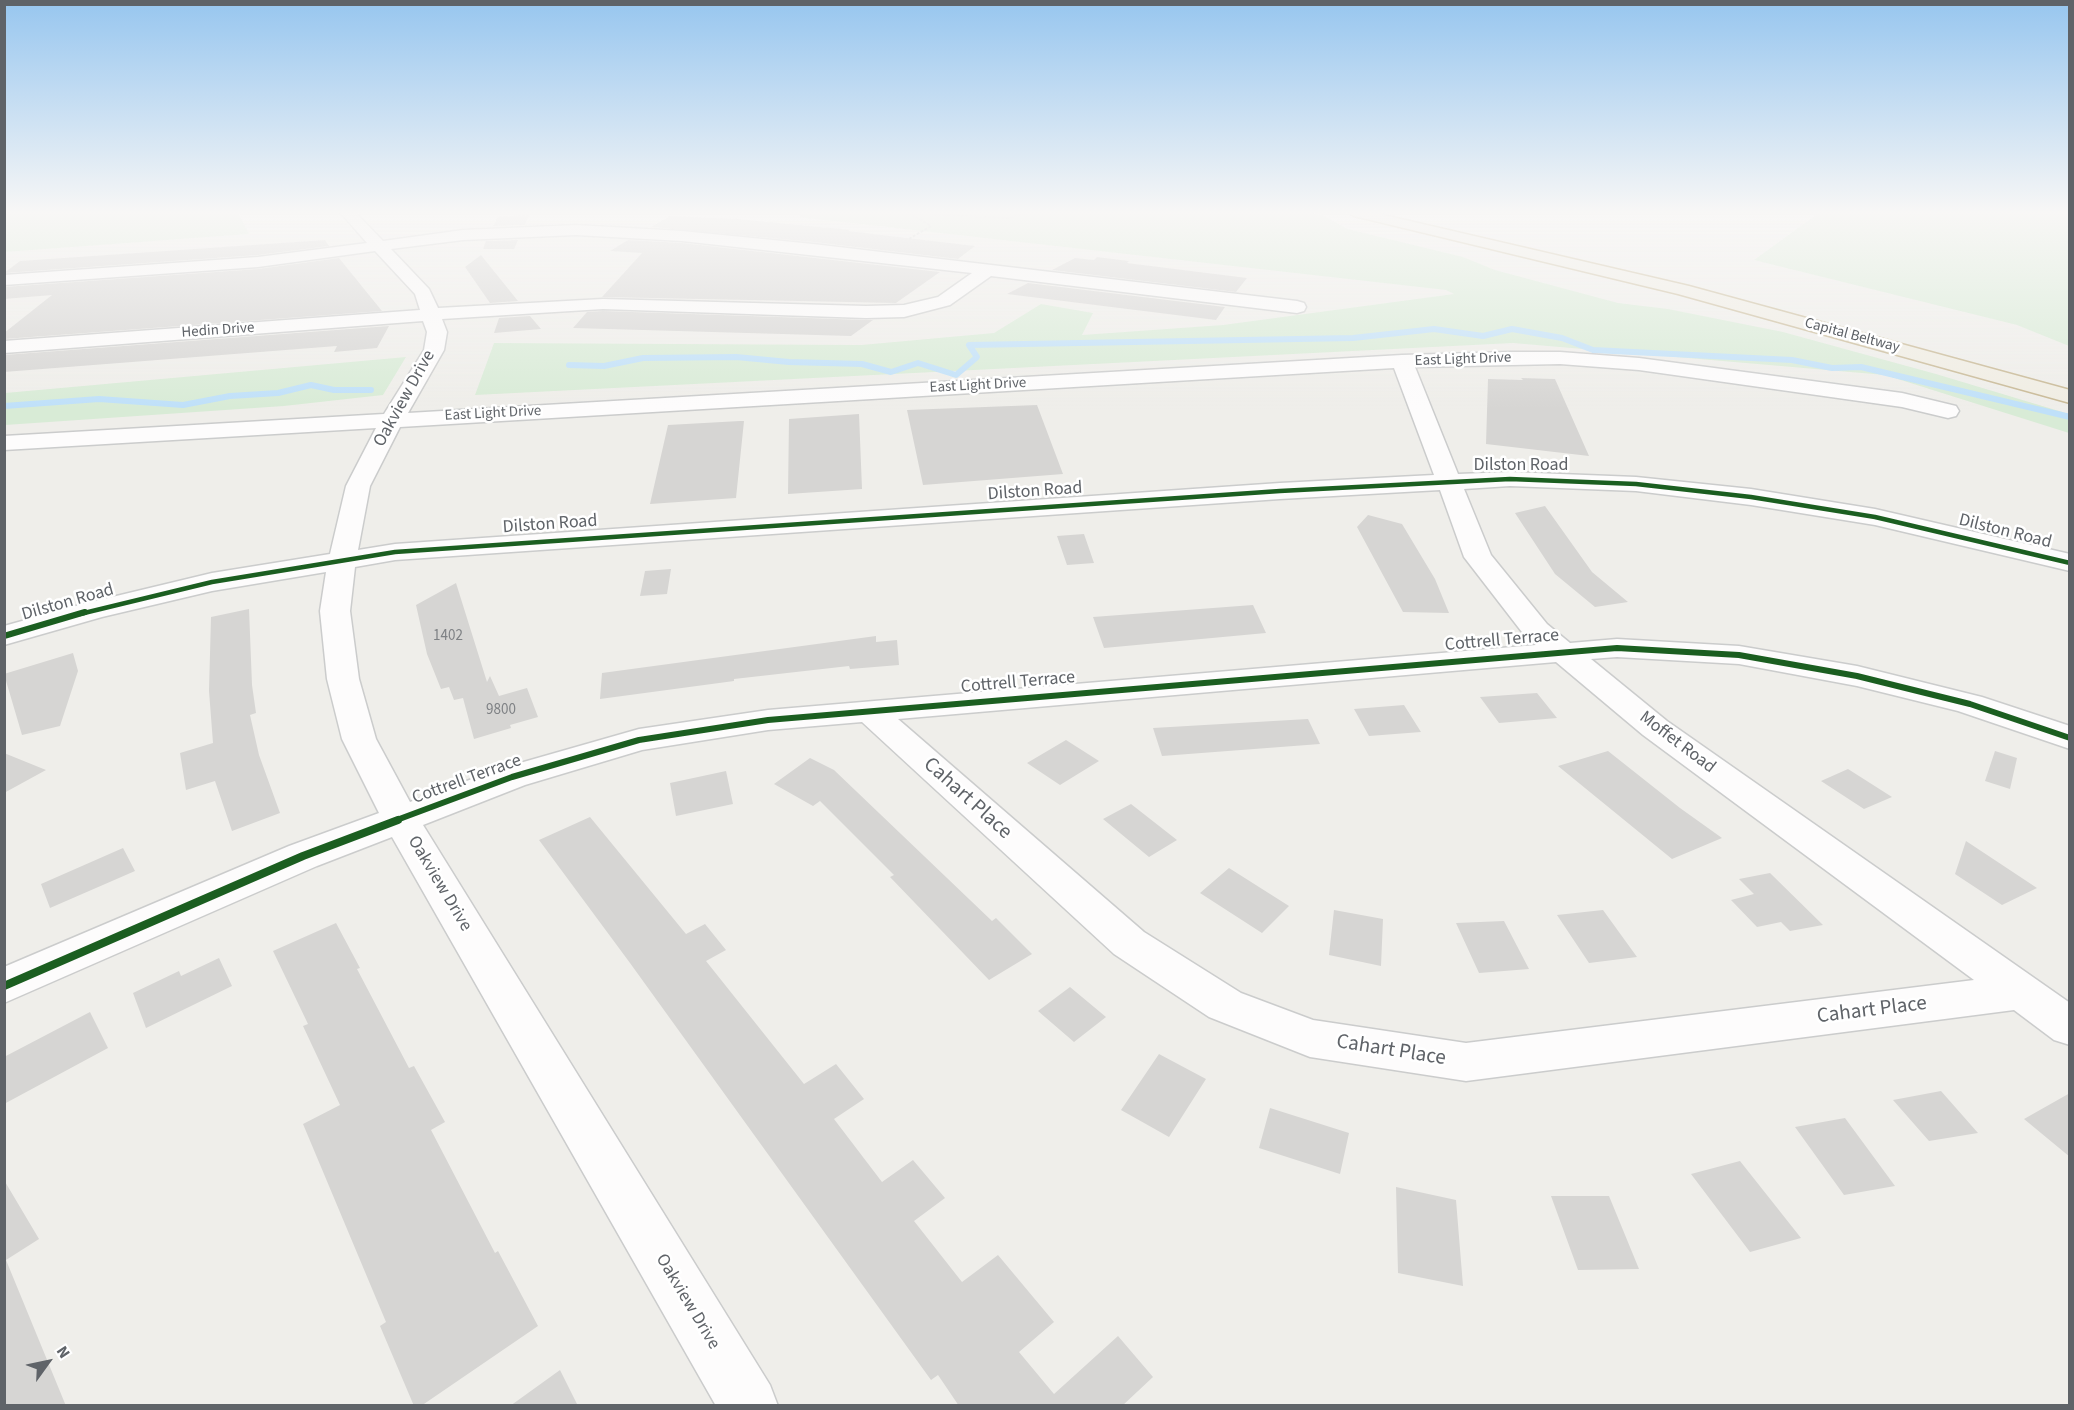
<!DOCTYPE html>
<style>
body{margin:0}
#map{position:relative;width:2074px;height:1410px;overflow:hidden;background:#efeeea;font-family:"Source Sans 3",sans-serif}
canvas{display:block}
.frame{position:absolute;inset:0;border:6px solid #5f6368;pointer-events:none}
.north{position:absolute;left:18px;top:1332px;width:60px;height:60px;-webkit-text-stroke:4px #fff;paint-order:stroke;rotate:57deg;font-size:16px;font-weight:700;line-height:24px;text-align:center;color:#5f6368}
.north::after{content:'';display:block;margin:auto;width:21px;height:27px;background:#5f6368;clip-path:polygon(50% 0,100% 100%,50% 72%,0 100%)}
</style>
<div id="map">
<canvas width="2074" height="1410"></canvas>
<div class="frame"></div>
<div class="north">N</div>
</div>
<script>
const ctx = document.querySelector('canvas').getContext('2d');
ctx.lineJoin = 'round';
function paint(path, color) { ctx.fillStyle = color; ctx.fill(path, 'evenodd'); }
const poly = rows => new Path2D(rows.map(r => 'M' + r).join(''));
function trace(path, color, width, dash) { ctx.strokeStyle = color; ctx.lineWidth = width; ctx.lineCap = dash ? 'butt' : 'round'; ctx.setLineDash(dash || []); ctx.stroke(path); }
function write(font, color, halo, rows, align = 'center') {
  ctx.font = font + ' "Source Sans 3",sans-serif'; ctx.lineWidth = 5; ctx.setLineDash([]); ctx.textBaseline = 'middle'; ctx.strokeStyle = halo; ctx.fillStyle = color; for (const [text, x, y, turn = 0] of rows) {
    ctx.save(); ctx.translate(x, y); ctx.rotate((+turn || 0) * Math.PI / 180); ctx.textAlign = isNaN(turn) ? turn : align; if (halo) ctx.strokeText(text, 0, 0); ctx.fillText(text, 0, 0); ctx.restore();
  }
}
const green = poly([
 [4,212,238,212,249,234,5,252],
 [809,212,1307,212,1322,215,1348,229,1463,257,1495,270,1618,303,1668,309,1783,332,1936,374,2069,414,2069,433,1885,375,1513,343,475,395,494,343,861,345,994,333,1041,304,1093,313,1082,335,1223,325,1454,294,1446,290,798,217],
 [1820,212,2069,212,2069,346,2017,325,1754,260],
 [406,357,383,395,284,406,5,425,5,393]
]);
const stream = poly([
 [569,365,604,366,643,358,736,357,789,362,862,364,891,372,918,363,956,375,977,357,969,345,1353,338,1434,329,1483,336,1512,329,1562,338,1593,350,1792,360,1832,368,1861,367,2070,417],
 [4,406,99,399,183,405,230,396,278,393,311,385,334,390,371,390]
]);
const building = poly([
 [529,215,525,225,493,226,498,217],
 [670,216,737,219,851,230,848,231,975,246,958,259,813,242,651,227],
 [325,240,329,246,258,255,4,273,20,261],
 [518,240,514,249,483,249,486,241],
 [628,240,682,243,940,272,896,303,602,297,642,253,610,251],
 [481,255,518,301,490,303,465,267],
 [1097,257,1129,261,1127,263,1247,278,1236,292,1052,270,1075,258,1094,260],
 [339,258,382,311,4,339,4,333,52,295,4,299,4,287,258,269],
 [1028,283,1225,307,1216,320,1007,294],
 [603,311,866,320,873,320,851,336,573,328,587,312],
 [530,316,541,329,494,333,499,318],
 [389,326,377,348,334,352,337,346,4,372,4,355],
 [1521,378,1555,379,1589,456,1486,444,1488,379,1523,380],
 [1037,405,1063,474,923,485,907,410],
 [859,414,862,489,788,494,789,419],
 [740,421,744,421,736,498,650,504,668,425],
 [1545,506,1592,572,1628,602,1595,607,1555,574,1515,513],
 [1368,515,1402,524,1435,579,1449,613,1403,612,1357,527],
 [1084,534,1094,563,1067,565,1057,536],
 [671,569,667,594,640,596,645,571],
 [456,583,487,682,490,676,499,696,527,688,538,717,510,725,511,728,474,739,463,698,454,700,449,687,441,689,427,654,416,605],
 [1253,605,1266,633,1104,648,1093,617],
 [249,609,252,685,256,713,250,715,259,755,280,813,232,831,215,781,186,790,180,753,213,743,209,691,211,617],
 [876,636,876,642,897,640,899,665,850,669,849,666,734,679,734,681,600,699,602,673],
 [73,653,78,671,60,726,22,735,4,674],
 [1537,693,1557,718,1499,723,1480,697],
 [1404,705,1421,732,1369,736,1354,709],
 [1308,719,1320,744,1162,756,1153,728],
 [1066,740,1099,761,1060,785,1027,763],
 [1608,751,1680,808,1722,838,1672,859,1558,766],
 [1995,751,2017,758,2010,789,1985,781],
 [4,753,46,770,4,793],
 [810,758,834,770,992,921,996,918,1032,954,989,980,890,877,894,875,820,801,813,806,774,784],
 [1848,769,1892,797,1864,809,1821,781],
 [726,771,733,804,676,816,670,783],
 [1131,804,1177,840,1149,857,1103,819],
 [590,817,686,934,705,924,726,950,706,961,804,1084,836,1064,864,1099,834,1119,882,1182,913,1160,945,1198,914,1221,962,1282,998,1255,1054,1322,1019,1352,1054,1394,1118,1336,1153,1377,1122,1406,959,1406,938,1375,931,1380,630,963,539,840],
 [1966,841,2037,888,2002,905,1955,874],
 [123,848,135,871,50,908,41,884],
 [1229,868,1289,906,1262,933,1200,893],
 [1770,873,1823,925,1790,931,1781,922,1757,927,1731,900,1754,894,1739,879],
 [1334,910,1383,919,1381,966,1329,955],
 [1603,910,1637,957,1589,963,1557,915],
 [1504,921,1529,969,1479,973,1456,923],
 [336,923,360,968,357,969,409,1068,414,1066,445,1122,431,1130,495,1253,498,1251,538,1326,421,1406,414,1406,380,1326,386,1322,303,1124,340,1105,303,1026,308,1024,273,951],
 [219,958,232,986,146,1028,133,993,179,971,181,976],
 [1070,987,1106,1017,1074,1042,1038,1011],
 [90,1012,108,1048,4,1104,4,1057],
 [1159,1054,1206,1079,1169,1137,1121,1110],
 [1941,1091,1978,1133,1929,1141,1893,1100],
 [2070,1093,2070,1157,2024,1119],
 [1270,1108,1349,1133,1340,1174,1259,1148],
 [1845,1118,1895,1186,1844,1195,1795,1127],
 [1740,1161,1801,1238,1750,1252,1691,1174],
 [4,1180,39,1239,6,1260,66,1406,4,1406],
 [1396,1187,1456,1200,1463,1286,1398,1273],
 [1551,1196,1609,1196,1639,1269,1578,1270],
 [560,1370,578,1406,510,1406]
]);
const path = poly([
 [880,212,1008,218,1031,212],
 [909,239,931,226,911,214]
]);
const minor = poly([
 [340,212,355,212,383,241,463,230,576,225,682,231,813,244,1297,301,1304,303,1306,307,1304,311,1297,313,991,276,950,305,904,317,866,318,603,309,442,319,447,332,444,350,408,413,1402,355,1511,352,1560,352,1639,358,1902,393,1956,406,1959,411,1956,416,1948,418,1902,407,1639,370,1560,364,1415,367,1458,474,1510,472,1636,477,1751,489,1875,509,2070,554,2070,571,1875,525,1751,505,1636,491,1510,486,1464,489,1491,555,1547,624,1570,643,1617,639,1739,646,1857,666,1982,697,2070,726,2070,749,1958,711,1857,686,1739,664,1617,657,1591,659,1667,721,2070,1003,2070,1045,2054,1040,2014,1010,1466,1081,1310,1057,1209,1017,1114,954,862,722,768,730,642,750,525,785,423,825,770,1385,778,1406,716,1406,392,837,317,866,4,1003,4,967,289,846,379,813,342,739,327,679,320,611,326,572,212,591,102,617,4,645,4,626,83,604,212,573,330,554,346,486,376,428,4,450,4,436,384,414,424,350,427,332,423,321,4,353,4,341,420,310,415,294,375,251,258,267,4,285,4,275,258,257,367,243,340,212],
 [576,235,682,241,972,273,938,297,904,305,866,306,603,299,438,308,429,289,391,249,463,240,576,235],
 [1394,368,1434,475,1280,483,395,544,358,550,370,486,400,427,1394,368],
 [1440,490,1464,557,1525,636,1536,645,768,710,639,729,499,769,410,802,376,739,359,679,350,611,355,567,395,560,1280,499,1440,490],
 [1556,662,1643,735,1974,980,1466,1043,1313,1020,1241,993,1144,932,898,719,1556,662]
]);
const motorway = poly([
 [1347,212,1371,212,1689,286,2070,390,2070,403,1678,294,1354,216,1347,212]
]);
const cyclewayFar2 = poly([
 [80,614,212,582,395,552,1280,491,1510,479,1636,484,1751,497,1875,517,2070,563]
]);
const cyclewayFar1 = poly([
 [4,636,85,612],
 [394,821,512,777,639,740,768,720,1617,648,1739,655,1857,676,1970,704,2070,738]
]);
const cycleway = poly([
 [4,986,303,856,398,820]
]);
const farStreetnames = [
 ["Hedin Drive",218,331,-4],
 ["Capital Beltway",1852,336,15],
 ["East Light Drive",1463,360,-2],
 ["East Light Drive",978,386,-3],
 ["East Light Drive",493,414,-3]
];
const numberNames = [
 ["1402",448,637],
 ["9800",501,711]
];
const streetNames = [
 ["Oakview Drive",405,399,-61],
 ["Dilston Road",1521,466],
 ["Dilston Road",1035,492,-4],
 ["Dilston Road",550,525,-4],
 ["Dilston Road",2005,532,14],
 ["Dilston Road",68,603,-16],
 ["Cottrell Terrace",1502,641,-5],
 ["Cottrell Terrace",1018,683,-5],
 ["Moffet Road",1677,743,37],
 ["Cottrell Terrace",467,780,-20],
 ["Oakview Drive",439,884,59],
 ["Oakview Drive",687,1302,59]
];
const nearStreetnames = [
 ["Cahart Place",967,799,42],
 ["Cahart Place",1872,1011,-7],
 ["Cahart Place",1391,1051,9]
];
paint(green, '#d8ebd6');
trace(stream, '#bfe0f9', 6);
paint(building, '#d6d5d3');
trace(minor, '#cbcccc', 3);
trace(motorway, '#c8b996', 3);
trace(path, '#cacfcc', 2, [3, 1.5]);
paint(minor, '#fdfcfc');
paint(motorway, '#f0ede3');
trace(cyclewayFar2, '#1b5e20', 4.5);
trace(cyclewayFar1, '#1b5e20', 6);
trace(cycleway, '#1b5e20', 8);
const sky = ctx.createLinearGradient(0, 0, 0, 409);
sky.addColorStop(0, '#97c6ef');
sky.addColorStop(0.52, '#f8f7f6');
sky.addColorStop(1, '#f8f7f600');
ctx.fillStyle = sky;
ctx.fillRect(0, 0, 2074, 409);
write('15px', '#5f6368', '#fff', farStreetnames);
write('15px', '#7e8184', null, numberNames);
write('18px', '#5f6368', '#fff', streetNames);
write('21px', '#5f6368', '#fff', nearStreetnames);
</script>
